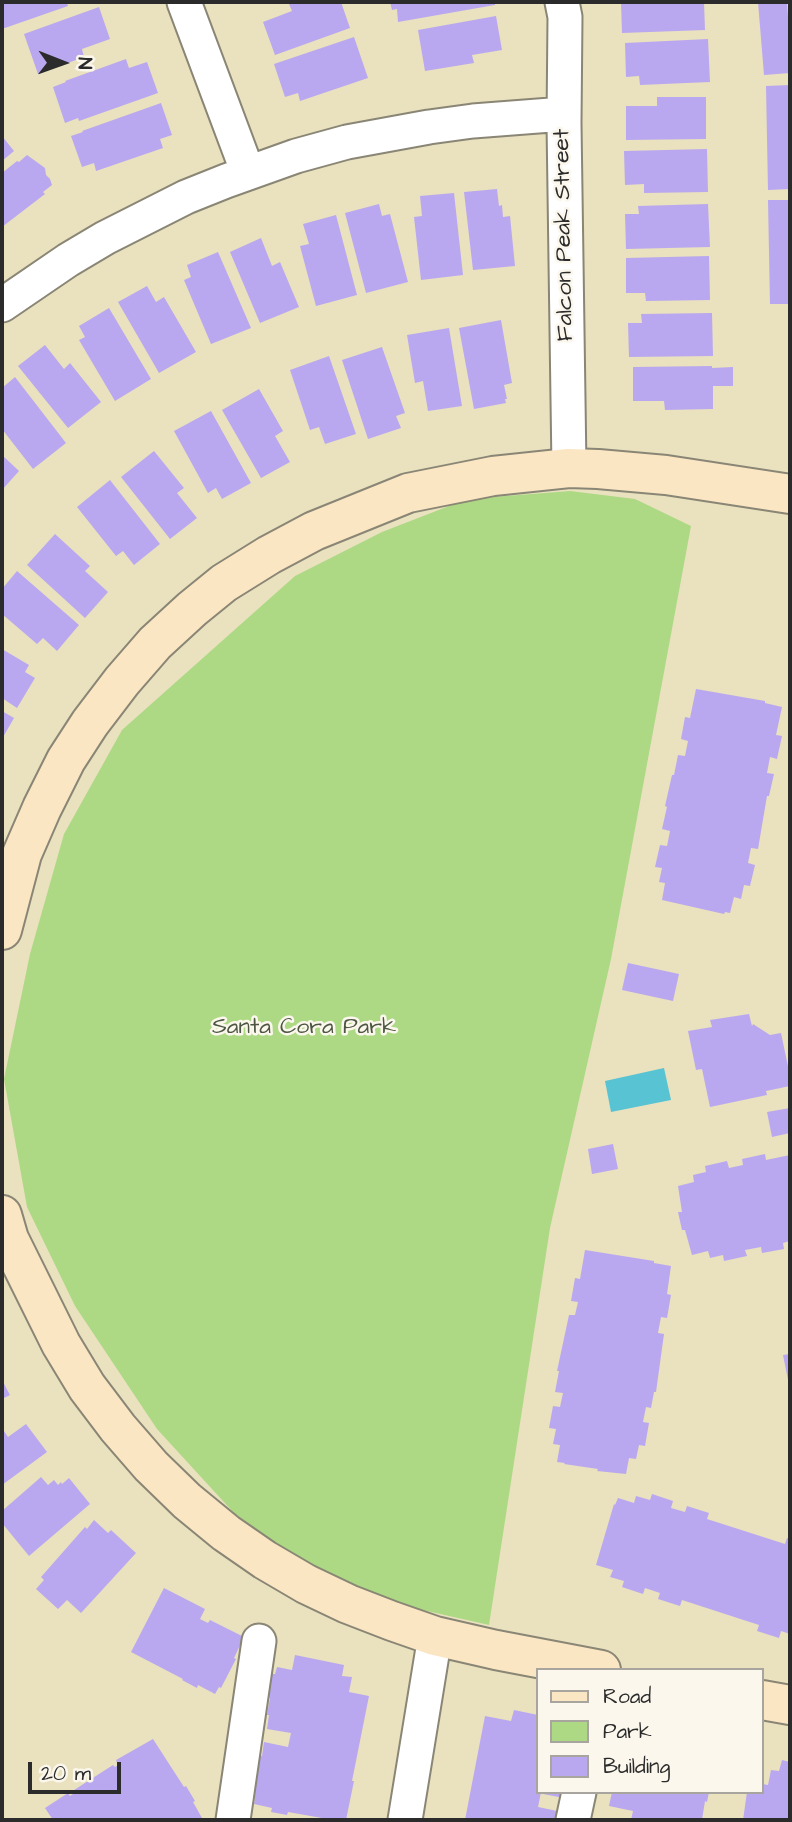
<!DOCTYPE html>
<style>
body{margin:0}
#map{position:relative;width:792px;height:1822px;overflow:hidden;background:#eae1bf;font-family:"Architects Daughter",sans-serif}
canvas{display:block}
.frame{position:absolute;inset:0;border:4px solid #2b2b2b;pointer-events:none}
.legend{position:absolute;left:536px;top:1668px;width:228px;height:126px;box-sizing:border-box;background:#fbf7ec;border:2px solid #a8a59f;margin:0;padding:9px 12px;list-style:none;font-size:21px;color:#2b2b2b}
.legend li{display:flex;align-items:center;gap:14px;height:35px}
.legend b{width:35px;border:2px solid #a8a59f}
.north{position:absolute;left:28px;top:28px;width:70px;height:70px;-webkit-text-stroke:5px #fbf7ec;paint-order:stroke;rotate:91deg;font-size:19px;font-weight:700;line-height:28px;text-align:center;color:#2b2b2b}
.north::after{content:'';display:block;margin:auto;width:24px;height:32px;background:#2b2b2b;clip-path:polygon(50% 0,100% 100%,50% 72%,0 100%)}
.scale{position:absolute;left:28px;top:1762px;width:93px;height:32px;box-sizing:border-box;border:4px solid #2b2b2b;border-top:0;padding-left:9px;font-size:21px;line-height:24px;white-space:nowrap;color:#2b2b2b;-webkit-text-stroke:5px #fbf7ec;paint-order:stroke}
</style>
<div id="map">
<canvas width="792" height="1822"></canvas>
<div class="frame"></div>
<ul class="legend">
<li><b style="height:9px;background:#fbe6c4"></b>Road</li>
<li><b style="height:19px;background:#add985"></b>Park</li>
<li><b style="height:19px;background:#b9a8ef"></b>Building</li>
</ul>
<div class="north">N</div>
<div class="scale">20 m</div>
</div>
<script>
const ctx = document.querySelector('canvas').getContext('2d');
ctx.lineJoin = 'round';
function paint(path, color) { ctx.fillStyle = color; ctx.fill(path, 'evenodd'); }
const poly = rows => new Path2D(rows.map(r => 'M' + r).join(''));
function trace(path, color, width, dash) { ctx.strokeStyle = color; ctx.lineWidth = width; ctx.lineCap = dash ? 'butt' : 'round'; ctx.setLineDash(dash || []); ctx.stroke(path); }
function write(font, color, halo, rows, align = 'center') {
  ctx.font = font + ' "Architects Daughter",sans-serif'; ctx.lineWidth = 5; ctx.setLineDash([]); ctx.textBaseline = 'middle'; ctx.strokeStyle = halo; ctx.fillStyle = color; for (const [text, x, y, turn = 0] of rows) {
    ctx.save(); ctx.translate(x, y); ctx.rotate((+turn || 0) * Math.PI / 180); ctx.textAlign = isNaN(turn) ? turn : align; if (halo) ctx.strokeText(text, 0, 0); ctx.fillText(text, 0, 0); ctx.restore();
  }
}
const green = poly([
 [570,491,635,499,691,526,611,959,550,1228,489,1625,343,1592,234,1513,157,1429,75,1306,27,1207,4,1079,30,954,64,834,122,730,295,576,382,532,467,499]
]);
const water = poly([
 [664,1068,671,1100,611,1112,605,1081]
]);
const building = poly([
 [2,2,67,2,68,6,2,29],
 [295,2,341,2,350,28,275,55,263,22,292,11,289,4],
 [390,2,495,2,495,5,398,22,397,9,392,10],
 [621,2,704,2,705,30,622,33],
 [758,2,787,2,790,46,790,73,764,75],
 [99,7,110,39,82,49,84,57,38,74,24,34],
 [496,16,502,50,472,55,474,63,425,71,418,30],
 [354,37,368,78,300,101,298,93,285,97,274,64],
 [708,39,710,82,640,85,639,76,626,77,625,43],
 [126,59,129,68,147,62,158,93,79,121,78,118,65,123,53,87,66,82,65,81],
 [790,85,790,189,768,190,766,86],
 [657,97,706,97,706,139,626,140,626,106,657,106],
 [161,103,172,135,160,139,163,148,96,171,94,163,82,167,71,136,83,132,82,131],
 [2,136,14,151,2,161],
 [707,149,708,192,644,193,644,184,625,185,624,151],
 [27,155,45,168,46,175,50,179,52,185,43,192,45,194,2,227,2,173,17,161,19,162],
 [497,189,499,206,502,205,503,217,510,216,515,266,473,270,464,192],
 [454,193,463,275,421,280,414,217,422,216,420,196],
 [768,200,790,200,790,304,770,304],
 [379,204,382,216,390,214,408,282,366,293,345,213],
 [708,204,710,247,626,249,625,214,639,214,638,206],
 [336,215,357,295,316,306,300,246,309,244,303,224],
 [261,238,272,266,280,262,299,307,260,323,230,252],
 [218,252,251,328,211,344,184,280,191,277,187,265],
 [709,256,710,300,646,301,645,293,626,293,626,258],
 [147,286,156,302,164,297,196,352,159,373,118,302],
 [109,308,151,379,115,401,79,340,85,337,79,326],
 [712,313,713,356,629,357,628,323,642,323,641,314],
 [501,320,512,383,504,385,507,399,505,399,506,403,474,409,459,328],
 [449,328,462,406,428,411,423,381,415,383,407,335],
 [45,345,64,369,70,363,101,402,68,428,18,366],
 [382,347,405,413,396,416,401,428,368,439,342,360],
 [329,356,356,434,325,444,319,427,310,430,290,370],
 [712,366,712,368,733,367,733,386,713,386,713,409,665,410,664,401,633,401,633,367],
 [15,377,66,443,33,469,2,429,2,388],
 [259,389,283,431,275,436,290,462,261,478,222,410],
 [211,411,251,483,222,499,216,488,208,493,174,431],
 [154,451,184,488,177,493,197,518,170,539,121,477],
 [2,455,19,471,2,490],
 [110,480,160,544,134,565,123,551,116,556,77,507],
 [55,534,90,566,85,571,108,592,85,618,27,565],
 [17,571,79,625,57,651,43,638,37,644,2,614,2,589],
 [2,649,29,665,25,672,35,678,17,708,2,698],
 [696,689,765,701,765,703,782,707,776,735,782,736,777,759,770,757,767,773,774,774,769,796,767,796,758,849,751,848,748,863,755,865,750,886,744,885,741,899,734,897,730,913,725,912,724,914,662,900,665,883,659,882,662,868,655,867,660,845,667,846,670,831,662,829,667,807,665,806,672,775,674,775,678,755,685,756,688,741,681,739,685,717,690,718],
 [2,711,14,718,2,739],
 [628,963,679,974,673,1001,622,990],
 [749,1014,752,1026,753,1024,770,1035,781,1033,790,1076,790,1086,766,1091,767,1095,710,1107,702,1069,696,1070,688,1031,712,1027,710,1020],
 [790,1108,790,1133,772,1137,767,1112],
 [613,1144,618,1169,592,1174,588,1149],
 [765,1154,766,1160,790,1155,790,1241,783,1243,784,1249,762,1253,761,1247,745,1250,747,1256,724,1261,723,1255,710,1258,708,1251,692,1255,685,1230,682,1230,678,1212,682,1212,678,1186,694,1182,693,1175,706,1172,705,1166,727,1161,729,1168,743,1165,742,1159],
 [585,1250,654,1261,654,1263,671,1266,667,1294,671,1295,667,1318,661,1317,658,1333,664,1334,656,1392,654,1392,651,1408,646,1407,643,1422,649,1423,645,1446,639,1445,636,1459,629,1458,626,1474,597,1471,598,1469,564,1464,565,1463,557,1462,560,1445,553,1444,556,1429,549,1428,553,1406,560,1407,563,1393,555,1392,559,1371,557,1371,569,1315,575,1315,578,1302,571,1301,575,1278,580,1279],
 [790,1354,790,1385,789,1385,783,1355],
 [2,1380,10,1395,2,1399],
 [26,1424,47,1452,2,1485,2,1428,8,1437],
 [41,1477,48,1485,54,1480,58,1485,61,1482,62,1484,69,1478,90,1504,29,1556,2,1523,2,1511],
 [652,1494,673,1501,671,1508,685,1512,687,1506,709,1513,707,1519,785,1544,787,1538,790,1539,790,1634,781,1631,779,1638,757,1631,759,1625,682,1600,680,1606,658,1599,660,1593,645,1588,643,1594,622,1587,624,1581,610,1577,613,1570,596,1565,614,1504,615,1505,618,1498,634,1503,636,1496,650,1500],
 [94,1520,108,1533,111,1530,136,1553,81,1613,67,1600,58,1609,36,1589,44,1580,41,1577,85,1527,87,1529],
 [164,1588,205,1609,200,1619,208,1623,210,1620,244,1637,234,1658,236,1659,221,1688,219,1687,215,1694,198,1685,197,1688,182,1680,183,1679,131,1652],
 [295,1655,344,1665,342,1676,352,1677,349,1692,369,1696,352,1781,354,1781,346,1820,333,1820,288,1812,287,1815,271,1812,272,1808,254,1804,255,1797,251,1796,255,1772,257,1772,260,1756,262,1756,264,1742,288,1747,291,1733,267,1729,269,1715,267,1715,270,1698,267,1698,271,1674,275,1674,277,1667,292,1670],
 [514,1710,538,1715,538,1792,541,1792,538,1807,562,1812,560,1820,465,1820,485,1716,511,1721],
 [153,1739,184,1787,186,1786,195,1801,193,1802,202,1818,198,1820,53,1820,45,1808,68,1793,70,1796,73,1794,71,1792,113,1765,115,1767,118,1765,116,1760],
 [782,1760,790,1762,790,1820,743,1820,747,1792,762,1792,762,1784,768,1785,771,1770,779,1771],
 [543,1792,565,1792,564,1798,543,1794],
 [612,1792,709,1792,707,1802,705,1801,702,1820,631,1820,633,1811,609,1806]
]);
const street = poly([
 [184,2,248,173],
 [562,2,565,17,564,123,569,468],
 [2,305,68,260,105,238,186,197,226,181,296,156,347,142,429,127,473,121,564,114],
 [233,1820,259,1641],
 [405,1820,435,1636],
 [573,1820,579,1792]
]);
const secondary = poly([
 [2,930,22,854,42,808,66,760,90,723,122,681,155,643,192,609,224,583,269,555,314,531,408,493,493,476,569,468,598,469,666,475,790,494],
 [2,1215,9,1239,61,1344,87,1387,118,1428,151,1466,187,1501,226,1533,265,1560,306,1584,348,1604,392,1621,435,1636,496,1650,601,1670],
 [762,1700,790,1705]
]);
const streetNames = [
 ["Falcon Peak Street",565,235,-91]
];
const parkNames = [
 ["Santa Cora Park",304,1028]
];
paint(green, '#add985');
paint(water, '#58c3d3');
paint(building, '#b9a8ef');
trace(street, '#8a8675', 37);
trace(secondary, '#8a8675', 42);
trace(street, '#fff', 33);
trace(secondary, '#fbe6c4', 38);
write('23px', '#2b2b2b', '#fbf7ec', streetNames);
write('23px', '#4c5642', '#fbf7ec', parkNames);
</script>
